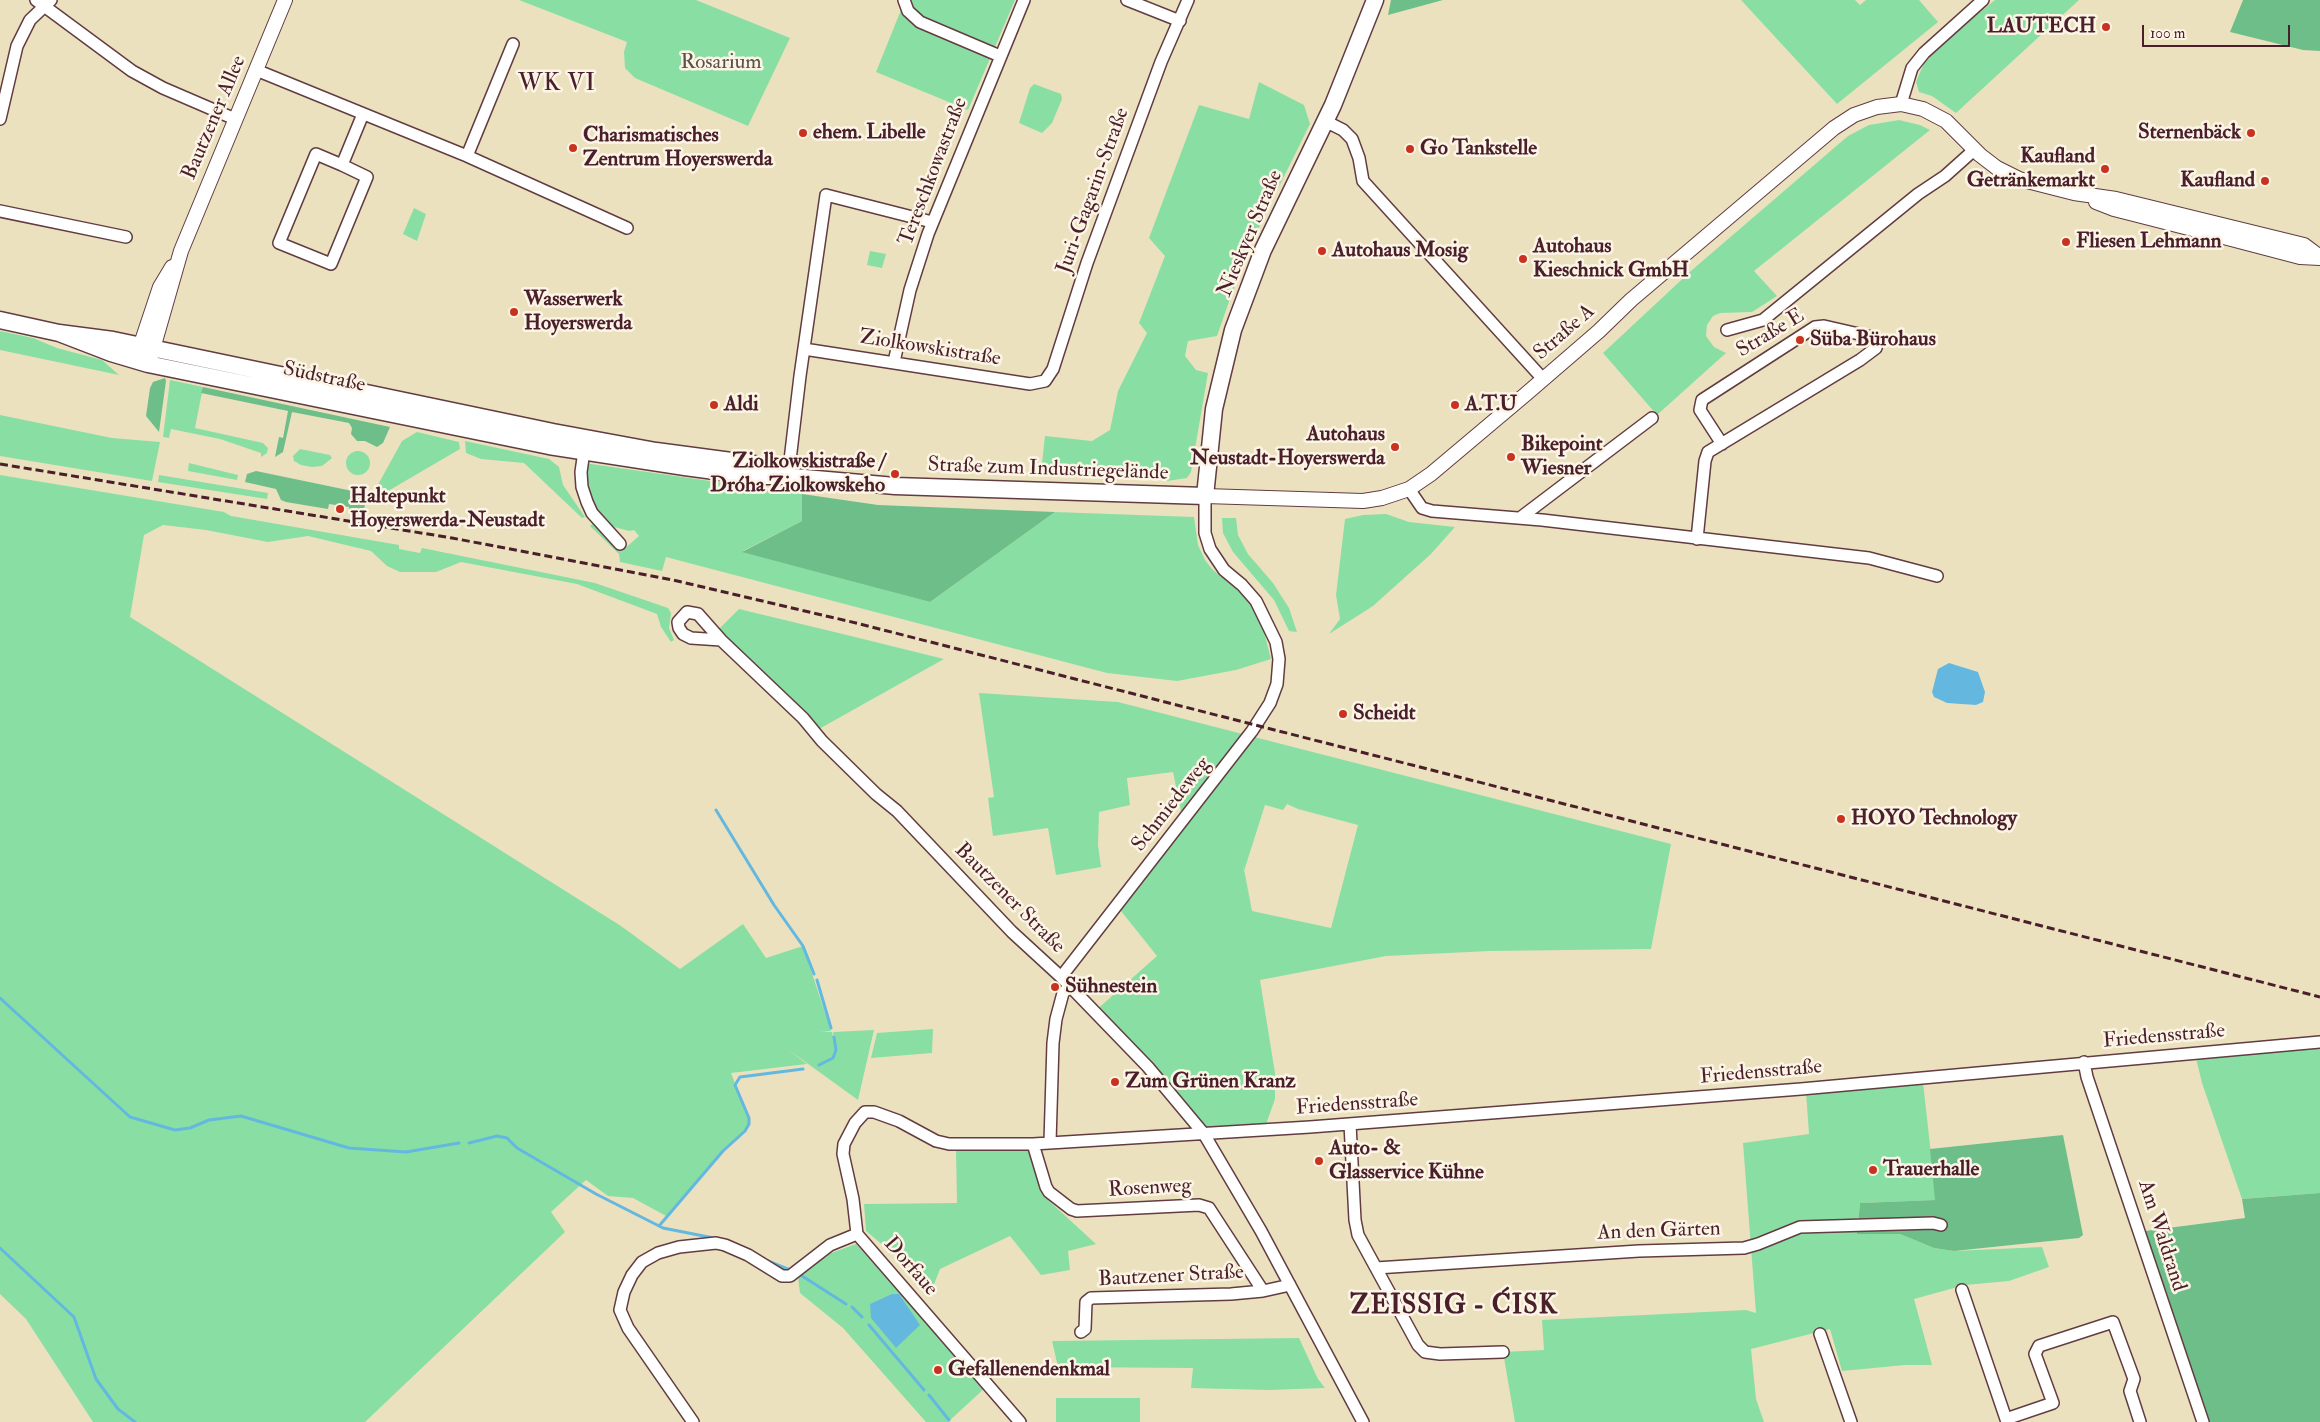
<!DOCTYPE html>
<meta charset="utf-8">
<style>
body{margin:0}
#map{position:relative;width:2320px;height:1422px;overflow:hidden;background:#ece1bf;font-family:"IM FELL Double Pica",serif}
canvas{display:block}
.scale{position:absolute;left:2142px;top:25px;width:148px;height:22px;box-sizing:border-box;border:2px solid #4a1f2b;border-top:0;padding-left:6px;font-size:15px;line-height:18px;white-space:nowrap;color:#4a1f2b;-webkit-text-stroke:4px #fcf5e5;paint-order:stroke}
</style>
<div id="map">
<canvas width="2320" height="1422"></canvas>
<div class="scale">100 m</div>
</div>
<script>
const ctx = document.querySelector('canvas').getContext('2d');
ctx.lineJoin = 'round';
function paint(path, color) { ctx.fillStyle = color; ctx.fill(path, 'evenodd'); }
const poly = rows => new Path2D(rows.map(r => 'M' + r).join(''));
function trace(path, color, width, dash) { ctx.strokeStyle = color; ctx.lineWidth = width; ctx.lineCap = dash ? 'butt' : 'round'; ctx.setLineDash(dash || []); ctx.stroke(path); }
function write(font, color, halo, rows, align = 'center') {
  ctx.font = font + ' "IM FELL Double Pica",serif'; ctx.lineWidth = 5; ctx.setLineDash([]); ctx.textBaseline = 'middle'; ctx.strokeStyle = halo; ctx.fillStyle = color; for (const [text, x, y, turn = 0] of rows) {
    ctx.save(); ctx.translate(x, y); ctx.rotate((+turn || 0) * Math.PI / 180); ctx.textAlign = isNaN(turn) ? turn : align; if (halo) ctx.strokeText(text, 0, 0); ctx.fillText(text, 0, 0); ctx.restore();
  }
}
const green = poly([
 [519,0,696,0,790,38,748,126,635,78,625,68,624,52,627,42],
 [905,0,1015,0,968,110,876,72],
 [1741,0,1855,0,1860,5,1866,0,1919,0,1938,22,1837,104],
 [1995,0,2079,0,1956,113,1932,96,1919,92,1916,82,1924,63,1948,38],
 [1259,82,1304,105,1310,124,1259,227,1232,293,1217,336,1188,341,1185,356,1196,370,1208,373,1191,472,1187,478,1167,481,1149,476,1041,472,1045,436,1092,441,1110,430,1118,391,1147,333,1139,323,1165,256,1149,238,1199,105,1249,119],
 [1034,84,1061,94,1062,99,1052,123,1042,133,1019,123,1030,88],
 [1899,120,1920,125,1930,130,1754,271,1777,296,1752,312,1720,313,1713,316,1707,325,1706,336,1714,347,1726,353,1657,415,1603,353,1692,270,1848,136,1869,125],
 [414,208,426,214,417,241,403,234],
 [870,251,886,254,882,268,867,265],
 [0,331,33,338,57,348,102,360,119,375,0,350],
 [170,380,203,387,195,428,263,443,268,448,267,453,261,457,261,453,220,439,171,429,169,438,163,437],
 [0,415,112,438,160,442,152,481,0,456],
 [417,432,459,442,460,449,371,501,374,492,402,441],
 [465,441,549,459,559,467,563,485,585,517,582,518,524,463,481,459,466,453],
 [300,449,330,455,332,458,322,466,312,467,301,465,294,461,293,456],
 '346 463a12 12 0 1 1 24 0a12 12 0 1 1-24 0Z',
 [189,463,238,475,237,480,188,471],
 [584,463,802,494,802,521,743,551,930,602,1055,512,1194,517,1198,545,1205,560,1212,569,1244,596,1256,612,1262,624,1271,659,1236,670,1177,681,1107,673,666,557,662,571,620,562,619,554,590,526,594,523,622,551,639,536,634,530,629,531,607,525,589,499],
 [0,475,224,512,231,516,399,545,399,549,420,553,422,548,595,583,668,608,671,613,669,628,674,640,671,642,661,627,657,614,577,584,461,562,436,572,400,572,387,566,371,551,308,536,268,542,206,530,163,525,144,535,130,617,621,926,680,969,743,924,766,958,803,946,831,1031,821,1032,832,1032,836,1050,833,1057,821,1064,833,1058,836,1050,833,1032,874,1030,858,1100,786,1048,807,1064,731,1073,749,1119,749,1124,744,1131,722,1151,668,1217,633,1198,608,1196,586,1180,551,1212,565,1232,365,1422,93,1422,26,1319,0,1294],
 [159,475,268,493,267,499,158,482],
 [1386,514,1409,522,1455,527,1431,554,1373,606,1329,634,1340,619,1336,595,1345,519,1363,515],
 [1222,518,1236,518,1238,535,1248,554,1273,583,1289,608,1297,632,1289,631,1274,600,1233,552,1223,533],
 [739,609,851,636,944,659,819,729,719,629],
 [979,693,1118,702,1671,844,1651,949,1490,951,1386,956,1260,980,1260,970,1260,980,1275,1073,1275,1099,1264,1130,1204,1133,1094,1012,1157,956,1117,906,1183,820,1173,772,1127,778,1130,805,1099,812,1098,845,1101,867,1056,875,1048,828,993,836,988,798,994,797],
 [1287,804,1298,809,1358,825,1331,928,1252,911,1243,864,1244,871,1265,805,1283,810],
 [933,1029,932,1053,871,1058,877,1033],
 [2320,1042,2320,1193,2242,1199,2202,1083,2195,1054],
 [1923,1082,1936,1200,1860,1203,1857,1234,1900,1234,1934,1248,1954,1251,2042,1247,2049,1267,2009,1281,1965,1285,1914,1299,1932,1365,1905,1365,1842,1371,1830,1329,1751,1349,1756,1399,1764,1422,1515,1422,1503,1352,1544,1350,1542,1320,1746,1310,1756,1313,1743,1143,1809,1134,1806,1092],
 [956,1151,1029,1151,1048,1200,1096,1244,1068,1251,1070,1270,1041,1275,1010,1236,940,1269,933,1287,866,1231,864,1204,957,1203],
 [856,1244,985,1388,948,1422,926,1422,843,1328,800,1293,798,1277,831,1253],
 [1299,1338,1318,1379,1325,1388,1269,1390,1191,1388,1193,1368,1058,1367,1052,1341],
 [1056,1398,1140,1398,1140,1422,1056,1422]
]);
const forest = poly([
 [1391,0,1443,0,1388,15],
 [2243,0,2320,0,2320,51,2303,50,2230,32],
 [165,378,166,381,159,432,146,416,150,388,153,382],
 [203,387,390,427,383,443,377,447,365,441,357,441,351,434,352,428,349,423,292,412,283,452,275,457,279,437,283,438,288,411,201,393],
 [256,471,367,494,363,515,349,513,349,507,329,504,328,509,286,502,281,500,276,489,245,482,247,474],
 [802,494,878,505,1055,512,930,602,742,552,802,521],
 [2063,1135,2083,1235,2079,1238,1954,1251,1934,1248,1900,1234,1857,1234,1860,1203,1935,1200,1930,1149],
 [2320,1193,2320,1422,2203,1422,2145,1231,2245,1218,2242,1199]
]);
const water = poly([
 [1949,663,1978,672,1985,692,1983,702,1976,705,1947,703,1934,697,1932,692,1938,669],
 [892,1294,899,1294,920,1325,896,1348,871,1318,870,1304]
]);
const stream = poly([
 [716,810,774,905,803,946,814,974],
 [817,980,831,1028],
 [0,998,130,1117,175,1130,190,1128,209,1120,241,1116,349,1148,406,1152,459,1143],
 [819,1065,833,1058,836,1050,834,1037],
 [469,1143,497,1136,507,1138,517,1148,596,1194,663,1228,729,1241],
 [659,1226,723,1151,745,1131,749,1124,749,1118,735,1085,740,1077,803,1069],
 [0,1248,74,1317,96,1379,118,1409,135,1422],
 [768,1261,790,1270],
 [799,1274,846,1304],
 [852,1307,862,1317],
 [869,1325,924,1390],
 [929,1395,949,1420]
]);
const minor = poly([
 [36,0,132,71,163,88,235,119],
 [904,0,908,11,920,22,1000,56],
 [1127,0,1180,21],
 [256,70,467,156,627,228],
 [1901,104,1912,68,1924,53,1983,0],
 [0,119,17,46,30,20,51,0],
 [1325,121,1343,130,1352,139,1359,158,1363,181,1543,379],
 [467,156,513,44],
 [342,165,367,177,331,264,279,243,316,154,342,165,363,114],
 [0,211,126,237],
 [1727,330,1763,320,1918,194,1945,176,1974,150],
 [804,349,1030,384,1045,381,1053,369,1087,263,1161,62,1188,0],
 [894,362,910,290,928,234,1024,0],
 [585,444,581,472,582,487,587,502,592,513,620,544],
 [788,477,800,376,826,195,932,222],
 [1409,489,1422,508,1432,511,1542,520,1869,558,1937,576],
 [1520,518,1652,418],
 [1697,539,1705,461,1708,452,1860,360,1876,348,1877,343,1872,337,1824,326,1815,327,1702,400,1700,410,1722,444],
 [721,640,691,638,683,634,679,628,678,622,687,612,698,614,721,640,803,718,822,741,876,794,897,811,1012,932,1061,977,1148,1067,1204,1134,1261,1231,1363,1422],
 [1061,977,1252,731,1270,703,1277,684,1279,659,1276,642,1256,601,1242,585,1224,570,1210,549,1205,533,1205,496],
 [2084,1062,2087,1077,2203,1422],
 [1350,1124,1355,1220,1358,1235,1418,1345,1425,1352,1440,1354,1503,1352],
 [1050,1142,1053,1043,1056,1019,1063,993,1069,987],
 [1033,1144,1046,1187,1049,1192,1071,1209,1077,1211,1199,1205,1209,1208,1263,1291],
 [1376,1268,1639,1251,1744,1248,1758,1244,1800,1227,1933,1223,1941,1225],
 [1962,1290,2007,1422],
 [1081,1332,1085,1329,1086,1302,1091,1298,1231,1294,1263,1291,1290,1285],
 [1820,1334,1851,1422],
 [2006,1419,2053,1403,2035,1354,2039,1346,2113,1322,2134,1379,2130,1391,2140,1422],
 [693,1422,628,1328,620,1310,624,1292,632,1275,642,1262,658,1253,679,1247,716,1243,725,1245,748,1255,782,1276,790,1276,830,1245,857,1234],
 [1020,1422,857,1234,853,1199,843,1154,844,1144,855,1123,865,1112,874,1112,899,1121,936,1141,949,1144,1033,1144,1310,1127,1801,1089,2320,1042]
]);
const tertiary = poly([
 [2096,202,2114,209,2216,235,2300,257,2320,258],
 [137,356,160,287,172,267],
 [150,359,181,251,285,0],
 [1205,496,1363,501,1382,498,1409,489,1431,474,1526,394,1599,331,1631,300,1834,128,1854,115,1877,107,1901,104,1923,109,1946,121,1980,155,1997,168,2019,179,2074,193,2116,199,2304,245,2320,257]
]);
const secondary = poly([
 [0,320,59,333,113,340,553,432,656,451,754,464,775,472],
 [59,333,111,353,148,364,549,446,685,467,752,476,782,476,895,486,1205,496,1214,409,1233,330,1263,250,1333,105,1375,0]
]);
const rail = poly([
 [0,464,452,538,673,580,856,623,2320,997]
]);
const markers = [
 [2106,27,5,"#c8321e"],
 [803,133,5,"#c8321e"],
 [2251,133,5,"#c8321e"],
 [573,148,5,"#c8321e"],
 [1410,149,5,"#c8321e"],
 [2105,169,5,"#c8321e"],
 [2265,181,5,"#c8321e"],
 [2066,242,5,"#c8321e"],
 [1322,251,5,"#c8321e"],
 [1523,259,5,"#c8321e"],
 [514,312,5,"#c8321e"],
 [1800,340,5,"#c8321e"],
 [714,405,5,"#c8321e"],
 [1455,405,5,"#c8321e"],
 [1395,447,5,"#c8321e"],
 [1511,457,5,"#c8321e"],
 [895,474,5,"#c8321e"],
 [340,509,5,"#c8321e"],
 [1343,714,5,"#c8321e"],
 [1841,819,5,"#c8321e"],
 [1055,987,5,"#c8321e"],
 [1115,1082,5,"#c8321e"],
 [1319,1161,5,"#c8321e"],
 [1873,1170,5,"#c8321e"],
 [938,1370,5,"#c8321e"]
];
const poiNames = [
 ["LAUTECH",2096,27,"right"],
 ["ehem. Libelle",813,133],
 ["Sternenbäck",2241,133,"right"],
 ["Charismatisches",583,136],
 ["Zentrum Hoyerswerda",583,160],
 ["Go Tankstelle",1420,149],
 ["Kaufland",2095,157,"right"],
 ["Getränkemarkt",2095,181,"right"],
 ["Kaufland",2255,181,"right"],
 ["Fliesen Lehmann",2076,242],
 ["Autohaus",1533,247],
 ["Kieschnick GmbH",1533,271],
 ["Autohaus Mosig",1332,251],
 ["Wasserwerk",524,300],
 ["Hoyerswerda",524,324],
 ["Süba Bürohaus",1810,340],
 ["Aldi",724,405],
 ["A.T.U",1465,405],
 ["Autohaus",1385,435,"right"],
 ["Neustadt-Hoyerswerda",1385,459,"right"],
 ["Bikepoint",1521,445],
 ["Wiesner",1521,469],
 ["Ziolkowskistraße /",885,462,"right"],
 ["Dróha Ziolkowskeho",885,486,"right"],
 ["Haltepunkt",350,497],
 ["Hoyerswerda-Neustadt",350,521],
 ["Scheidt",1353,714],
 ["HOYO Technology",1851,819],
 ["Sühnestein",1065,987],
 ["Zum Grünen Kranz",1125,1082],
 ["Auto- &",1329,1149],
 ["Glasservice Kühne",1329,1173],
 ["Trauerhalle",1883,1170],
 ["Gefallenendenkmal",948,1370]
];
const parkNames = [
 ["Rosarium",721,63]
];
const streetNames = [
 ["Bautzener Allee",215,118,-67],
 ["Tereschkowastraße",934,172,-69],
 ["Juri-Gagarin-Straße",1094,191,-70],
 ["Nieskyer Straße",1251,234,-67],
 ["Straße A",1565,333,-41],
 ["Straße E",1771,334,-31],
 ["Ziolkowskistraße",930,349,9],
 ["Südstraße",324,378,12],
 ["Straße zum Industriegelände",1048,470,2],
 ["Schmiedeweg",1172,805,-52],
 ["Bautzener Straße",1009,899,45],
 ["Friedensstraße",2164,1037,-5],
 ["Friedensstraße",1761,1073,-5],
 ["Friedensstraße",1357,1105,-4],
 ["Rosenweg",1150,1189,-3],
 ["An den Gärten",1659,1232,-2],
 ["Am Waldrand",2161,1236,72],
 ["Dorfaue",910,1267,49],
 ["Bautzener Straße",1171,1277,-3]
];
const quarterNames = [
 ["WK VI",557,85]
];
const districtNames = [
 ["ZEISSIG - ĆISK",1454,1307]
];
paint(green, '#89dfa3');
paint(forest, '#6ebe89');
paint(water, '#64b8e0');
trace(stream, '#64b8e0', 3);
trace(minor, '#623c41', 14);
trace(tertiary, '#623c41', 16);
trace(secondary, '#623c41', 19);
trace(minor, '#fff', 11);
trace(tertiary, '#fff', 14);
trace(secondary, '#fff', 16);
trace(rail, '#4a1f2b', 3, [8, 4]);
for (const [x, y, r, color] of markers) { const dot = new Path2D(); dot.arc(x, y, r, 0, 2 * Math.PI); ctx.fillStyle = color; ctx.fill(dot); trace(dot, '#fcf5e5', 2); }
write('bold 21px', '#4a1f2b', '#fcf5e5', poiNames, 'left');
write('21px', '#5a4f49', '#fcf5e5', parkNames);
write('21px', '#4a1f2b', '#fcf5e5', streetNames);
ctx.letterSpacing = '1px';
write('24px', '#4a1f2b', '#fcf5e5', quarterNames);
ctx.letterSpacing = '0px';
ctx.letterSpacing = '1px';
write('bold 26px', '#4a1f2b', '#fcf5e5', districtNames);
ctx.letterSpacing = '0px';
</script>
